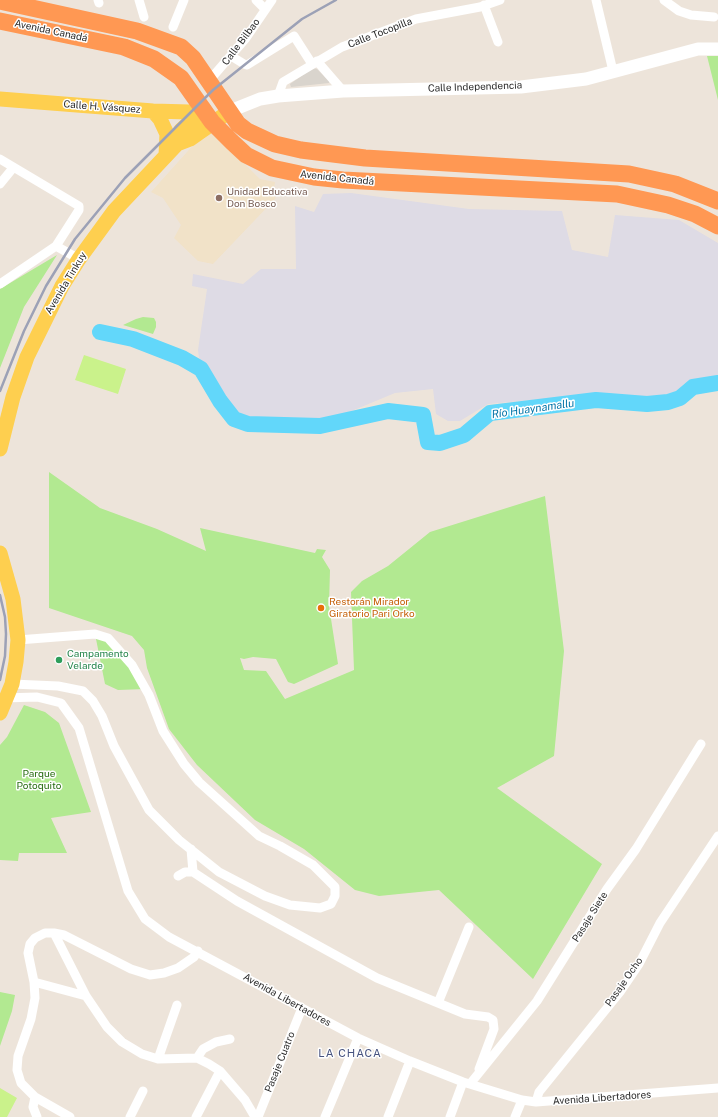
<!DOCTYPE html>
<meta charset="utf-8">
<style>
body{margin:0}
canvas{display:block;background:#ede4da}
</style>
<canvas width="718" height="1117"></canvas>
<script>
const ctx = document.querySelector('canvas').getContext('2d');
ctx.lineJoin = 'round';
function paint(path, color) { ctx.fillStyle = color; ctx.fill(path, 'evenodd'); }
const poly = rows => new Path2D(rows.map(r => 'M' + r).join(''));
function trace(path, color, width, dash) { ctx.strokeStyle = color; ctx.lineWidth = width; ctx.lineCap = dash ? 'butt' : 'round'; ctx.setLineDash(dash || []); ctx.stroke(path); }
function write(font, color, halo, rows, align = 'center') {
  ctx.font = font + ' "Public Sans",sans-serif'; ctx.lineWidth = 3; ctx.setLineDash([]); ctx.textBaseline = 'middle'; ctx.strokeStyle = halo; ctx.fillStyle = color; for (const [text, x, y, turn = 0] of rows) {
    ctx.save(); ctx.translate(x, y); ctx.rotate((+turn || 0) * Math.PI / 180); ctx.textAlign = isNaN(turn) ? turn : align; if (halo) ctx.strokeText(text, 0, 0); ctx.fillText(text, 0, 0); ctx.restore();
  }
}
const industrial = poly([
 [351,193,469,209,562,211,572,250,608,257,615,215,679,220,718,243,718,375,684,384,672,396,637,399,609,393,488,404,460,421,448,421,436,414,433,389,395,393,342,415,321,421,280,422,240,416,199,358,198,350,207,289,192,286,193,274,243,284,261,269,296,269,295,206,314,212,323,194]
]);
const education = poly([
 [212,132,260,179,275,182,273,195,276,198,213,264,198,261,174,238,181,225,163,198,151,192,196,142,204,139]
]);
const green = poly([
 [707,56,718,56,718,100],
 [57,255,24,307,0,368,0,289],
 [143,317,154,318,156,322,156,327,153,334,123,325,136,319],
 [49,472,100,508,157,529,206,551,200,528,315,553,317,549,326,550,322,557,330,570,329,606,338,664,294,684,288,682,276,659,253,657,244,659,240,658,244,670,266,671,285,699,354,670,351,592,362,581,388,566,430,532,545,496,564,651,554,756,497,788,602,864,533,979,439,890,379,896,355,890,304,849,255,820,197,765,169,729,147,668,144,650,132,636,49,608],
 [95,634,108,638,146,689,118,690,105,684],
 [24,705,45,712,59,723,91,812,51,818,67,853,19,853,18,861,0,860,0,745,7,737],
 [0,992,15,995,12,1011,0,1046]
]);
const pitch = poly([
 [84,355,126,369,118,394,75,380],
 [0,1088,17,1098,7,1117,0,1117]
]);
const plaza = poly([
 [313,68,317,69,329,81,329,83,291,87,290,84]
]);
const river = poly([
 [100,332,133,339,182,358,201,369,220,401,234,419,248,424,320,426,388,411,423,415,428,442,440,443,464,435,490,413,596,400,647,404,668,402,680,398,693,387,718,383]
]);
const street = poly([
 [98,0,99,3],
 [139,0,144,17],
 [256,0,265,9],
 [596,0,613,71],
 [664,0,679,11,691,15,714,17],
 [484,5,498,42],
 [173,27,184,0],
 [231,56,244,64,247,65,294,36,312,64],
 [317,61,343,91],
 [208,82,246,38,272,0],
 [278,96,283,82,342,47,416,19,480,7,500,0],
 [0,159,79,206,79,210,56,246,0,284],
 [0,184,13,168],
 [56,246,79,259],
 [12,684,58,686,83,691,93,701,102,716,114,746,149,810,179,840,219,872,265,896,290,905,320,908,331,904,335,896,335,887,313,865,280,846,259,836,199,782,184,764,163,731,149,695,132,665,108,638,95,634,18,640],
 [3,698,37,697,61,703,79,728,128,891,145,919,169,937,358,1038,410,1061,463,1082,522,1100,536,1102,718,1088],
 [191,849,193,872],
 [178,876,185,872,193,872,237,901,377,978,465,1014,488,1017,493,1020,494,1029,479,1069],
 [54,933,86,996],
 [34,982,86,996,107,1027,122,1042,142,1054,158,1059,197,1058,209,1064,220,1071,245,1100,255,1117],
 [438,1003,469,927],
 [197,1058,203,1049,216,1042,230,1039],
 [158,1059,177,1005],
 [470,1084,537,1001,607,889,636,849,701,744],
 [35,1097,33,1107,37,1117],
 [536,1102,539,1092,620,992,639,964,660,923,718,836],
 [70,1117,35,1097,21,1083,17,1070,18,1056,31,1019,35,998,34,982,28,953,30,944,35,938,45,933,54,933,64,935,131,969,150,975,164,973,178,968,194,957,198,951],
 [130,1117,143,1091],
 [196,1117,220,1071],
 [258,1117,302,1008],
 [325,1117,358,1038],
 [388,1117,410,1061],
 [450,1117,463,1082],
 [515,1117,522,1100]
]);
const secondary = poly([
 [230,111,260,99,278,96,343,91,521,87,586,79,698,49,718,49]
]);
const primary = poly([
 [0,99,153,111,189,112,203,109],
 [153,111,160,119,167,134,166,155],
 [177,144,181,130,204,109],
 [0,449,13,397,27,357,62,286,79,259,114,211,177,144,190,139,230,111],
 [0,553,13,599,18,640,16,662,12,684,0,713]
]);
const highway = poly([
 [0,1,137,31,181,47,193,58,238,124,247,131,275,144,301,150,365,158,629,174,675,184,718,201],
 [0,21,124,47,154,59,181,78,212,122,232,142,246,155,272,168,314,177,343,180,617,194,668,205,695,214,718,226]
]);
const rail = poly([
 [0,391,24,331,46,286,75,239,125,178,213,90,302,19,336,0],
 [0,595,5,617,6,634,5,656,0,680]
]);
const markers = [
 [219,198,4,"#8d6e63"],
 [321,608,4,"#e8710a"],
 [59,660,4,"#2e9e5b"]
];
const streetNames = [
 ["Avenida Canadá",51,31,12],
 ["Calle Tocopilla",380,33,-21],
 ["Calle Bilbao",241,42,-53],
 ["Calle Independencia",475,87,-2],
 ["Calle H. Vásquez",102,107,4],
 ["Avenida Canadá",337,178,6],
 ["Avenida Tinkuy",66,283,-59],
 ["Pasaje Siete",590,917,-58],
 ["Pasaje Ocho",624,982,-55],
 ["Avenida Libertadores",287,1000,29],
 ["Pasaje Cuatro",280,1062,-68],
 ["Avenida Libertadores",602,1098,-4]
];
const educationNames = [
 ["Unidad Educativa",227,192],
 ["Don Bosco",227,204]
];
const foodNames = [
 ["Restorán Mirador",329,602],
 ["Giratorio Pari Orko",329,614]
];
const leisureNames = [
 ["Campamento",67,654],
 ["Velarde",67,666]
];
const parkNames = [
 ["Parque",39,774],
 ["Potoquito",39,786]
];
const waterNames = [
 ["Río Huaynamallu",533,409,-8]
];
const neighbourhoodNames = [
 ["LA CHACA",350,1054]
];
paint(industrial, '#dedbe5');
paint(education, '#f1e2c8');
paint(green, '#b2e991');
paint(pitch, '#caf28b');
paint(plaza, '#d9d4cd');
trace(river, '#62d7fa', 16);
trace(street, '#fff', 9);
trace(secondary, '#fff', 13);
trace(primary, '#fecf4f', 15);
trace(highway, '#ff9853', 17);
trace(rail, '#9ca1b6', 2.5);
for (const [x, y, r, color] of markers) { const dot = new Path2D(); dot.arc(x, y, r, 0, 2 * Math.PI); ctx.fillStyle = color; ctx.fill(dot); trace(dot, '#fff', 1.5); }
write('10px', '#2a2a2a', '#fff', streetNames);
write('10px', '#785e54', '#fff', educationNames, 'left');
write('10px', '#c56008', '#fff', foodNames, 'left');
write('10px', '#27864d', '#fff', leisureNames, 'left');
write('10px', '#296d13', '#fff', parkNames);
write('italic 11px', '#0173a7', '#fff', waterNames);
ctx.letterSpacing = '1px';
write('11px', '#46527f', '#fff', neighbourhoodNames);
ctx.letterSpacing = '0px';
</script>
